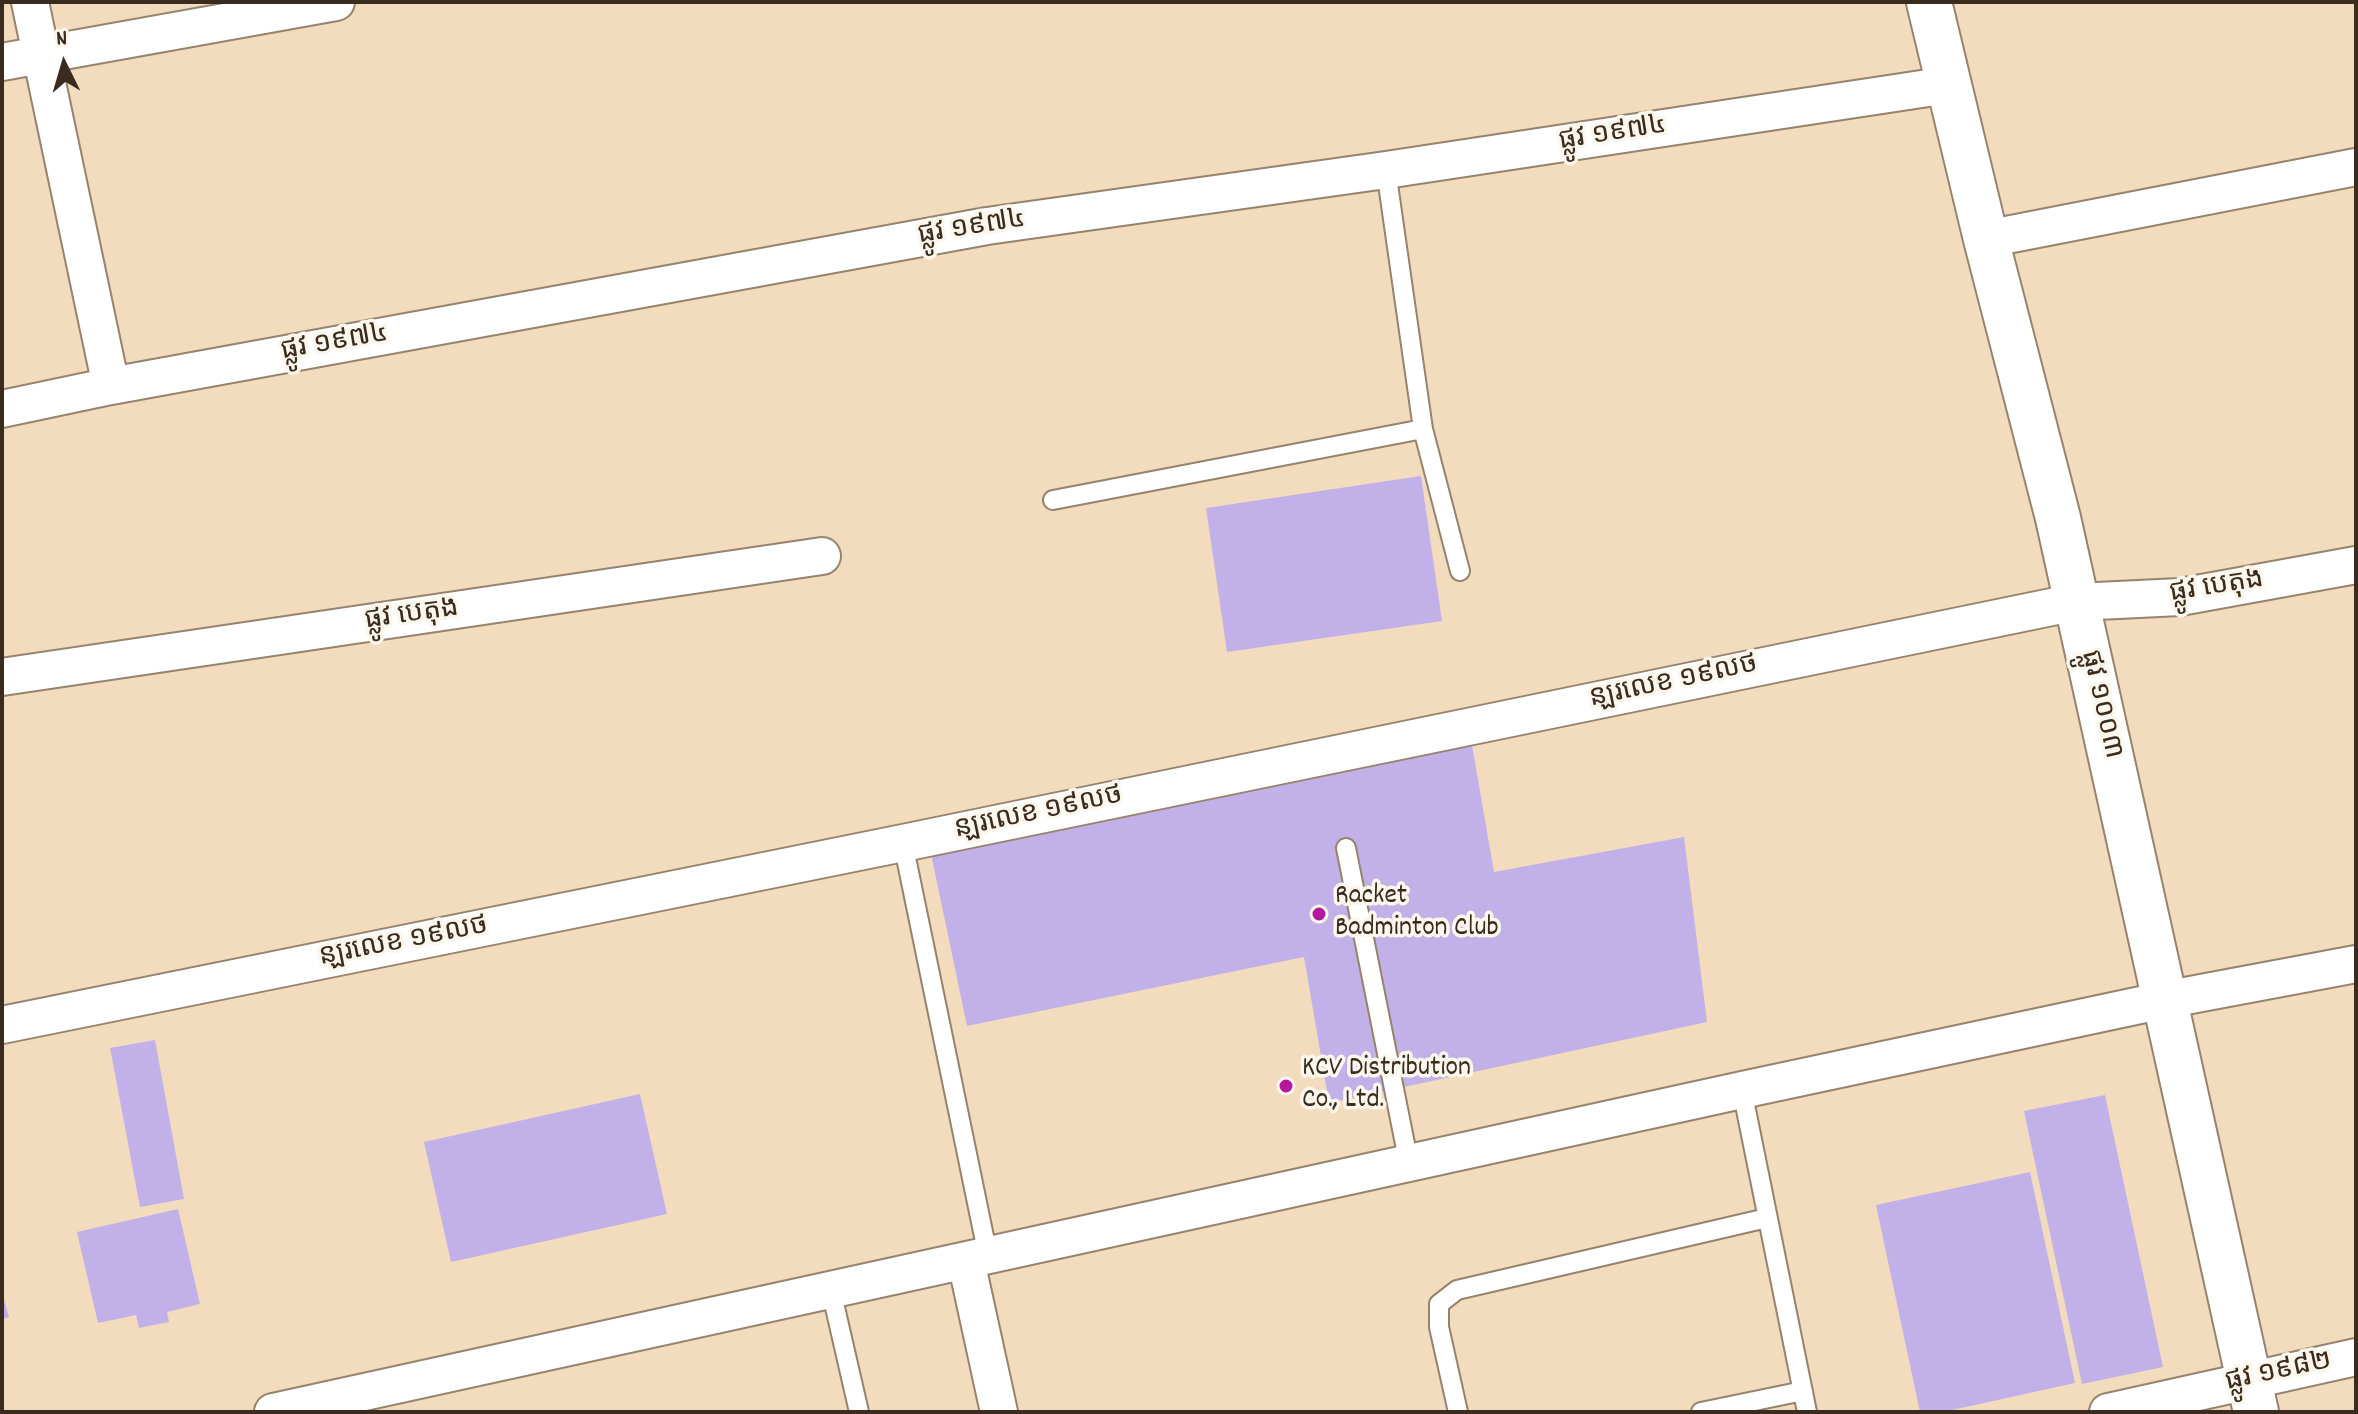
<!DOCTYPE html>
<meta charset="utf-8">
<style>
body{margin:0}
#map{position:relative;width:2358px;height:1414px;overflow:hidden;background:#f2dcbd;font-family:Dekko,sans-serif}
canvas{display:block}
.frame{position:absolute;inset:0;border:4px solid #3b2a1e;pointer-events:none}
.north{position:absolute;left:24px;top:24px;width:80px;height:80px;-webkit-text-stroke:6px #fbf7ec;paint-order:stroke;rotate:355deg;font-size:22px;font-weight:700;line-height:32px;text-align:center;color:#3b2a1e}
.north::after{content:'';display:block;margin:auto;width:28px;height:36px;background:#3b2a1e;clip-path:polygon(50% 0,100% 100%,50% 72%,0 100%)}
</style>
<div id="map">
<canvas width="2358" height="1414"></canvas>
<div class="frame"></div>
<div class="north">N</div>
</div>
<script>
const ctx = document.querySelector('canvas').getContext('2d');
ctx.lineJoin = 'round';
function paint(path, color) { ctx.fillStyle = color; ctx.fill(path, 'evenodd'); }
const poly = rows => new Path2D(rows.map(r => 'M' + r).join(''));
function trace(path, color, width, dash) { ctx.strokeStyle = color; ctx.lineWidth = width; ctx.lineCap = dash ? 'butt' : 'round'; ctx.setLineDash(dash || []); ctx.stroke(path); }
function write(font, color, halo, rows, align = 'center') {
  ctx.font = font + ' Dekko,"Noto Sans Khmer",sans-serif'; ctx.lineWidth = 7; ctx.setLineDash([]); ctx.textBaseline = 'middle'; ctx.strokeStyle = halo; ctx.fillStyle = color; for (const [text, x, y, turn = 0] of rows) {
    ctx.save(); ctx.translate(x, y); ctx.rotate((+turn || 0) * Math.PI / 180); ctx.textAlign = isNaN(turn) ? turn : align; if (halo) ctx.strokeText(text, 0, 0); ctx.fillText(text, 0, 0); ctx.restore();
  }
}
const building = poly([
 [1421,476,1442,621,1227,652,1206,508],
 [1472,745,1494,872,1684,837,1707,1022,1329,1103,1304,957,967,1026,930,849],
 [155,1040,184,1199,140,1207,110,1048],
 [640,1094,667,1214,451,1262,424,1142],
 [2105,1095,2163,1367,2082,1384,2024,1111],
 [2030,1172,2075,1383,1943,1412,1920,1412,1876,1205],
 [178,1209,200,1304,167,1312,169,1322,139,1328,136,1315,98,1323,77,1232],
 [2,1293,9,1317,2,1319]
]);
const lane = poly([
 [1423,429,1460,571],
 [1053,500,1423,429,1386,170],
 [903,843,988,1256],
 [1346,848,1409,1164],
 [1742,1090,1807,1412],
 [831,1290,859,1412],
 [1458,1412,1439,1327,1439,1304,1457,1290,1767,1218],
 [1701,1412,1803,1391]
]);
const street = poly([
 [30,2,111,386],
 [2,62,336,2],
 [1986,239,2356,167],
 [2,409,111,386,987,226,1386,170,1948,85],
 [2,677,822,556],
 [2,1025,903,843,2076,602,2180,597,2356,565],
 [966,1261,999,1412],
 [273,1412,1742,1090,2164,1000,2356,964],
 [2108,1412,2356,1357]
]);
const secondary = poly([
 [1929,2,1986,239,2058,518,2256,1412]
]);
const markers = [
 [1319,914,8,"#b5179e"],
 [1286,1086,8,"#b5179e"]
];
const streetNames = [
 ["ផ្លូវ ១៩៧៤",1613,136,-9],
 ["ផ្លូវ ១៩៧៤",972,230,-9],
 ["ផ្លូវ ១៩៧៤",335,345,-10],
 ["ផ្លូវ បេតុង",2217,589,-9],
 ["ផ្លូវ បេតុង",412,617,-8],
 ["ន្ឡរលេខ ១៩លថ",1674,684,-12],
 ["ផ្លូវ ១០០៣",2099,705,77],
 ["ន្ឡរលេខ ១៩លថ",1039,815,-12],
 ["ន្ឡរលេខ ១៩លថ",404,944,-11],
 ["ផ្លូវ ១៩៨២",2279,1374,-12]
];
const poiNames = [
 ["Racket",1335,898],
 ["Badminton Club",1335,930],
 ["KCV Distribution",1302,1070],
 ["Co., Ltd.",1302,1102]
];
paint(building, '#c2b1e8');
trace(lane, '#96836e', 22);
trace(street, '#96836e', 40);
trace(secondary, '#96836e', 48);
trace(lane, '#fff', 18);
trace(street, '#fff', 36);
trace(secondary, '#fff', 44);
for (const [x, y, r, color] of markers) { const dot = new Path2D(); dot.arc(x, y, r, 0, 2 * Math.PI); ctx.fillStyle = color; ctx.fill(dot); trace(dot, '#fbf7ec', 3); }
write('28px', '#3b2a1e', '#fbf7ec', streetNames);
write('28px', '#3b2a1e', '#fbf7ec', poiNames, 'left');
</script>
